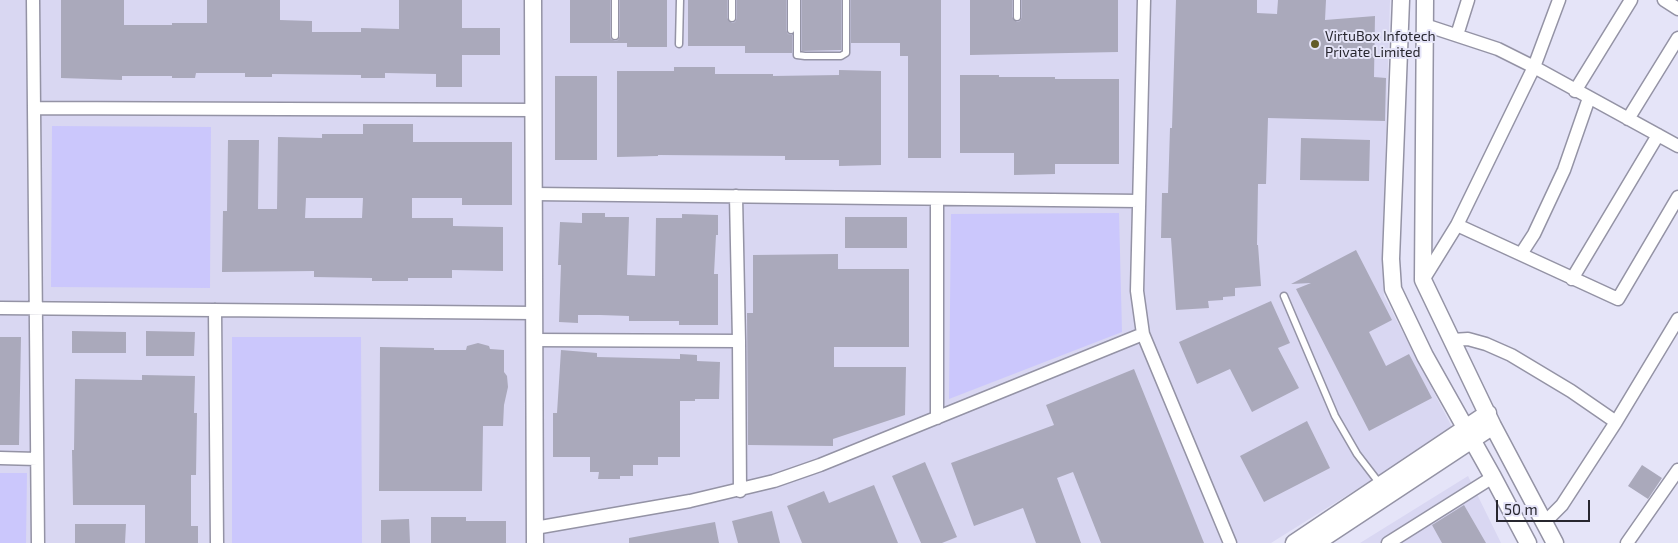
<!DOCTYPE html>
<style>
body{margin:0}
#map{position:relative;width:1678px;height:543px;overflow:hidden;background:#e5e4f8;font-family:"Exo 2",sans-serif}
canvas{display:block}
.scale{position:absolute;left:1496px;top:500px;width:94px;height:22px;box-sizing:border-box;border:2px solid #27262e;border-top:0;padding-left:6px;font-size:15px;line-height:18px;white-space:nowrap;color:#27262e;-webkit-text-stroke:4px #e5e4f8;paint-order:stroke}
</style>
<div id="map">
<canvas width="1678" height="543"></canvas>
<div class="scale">50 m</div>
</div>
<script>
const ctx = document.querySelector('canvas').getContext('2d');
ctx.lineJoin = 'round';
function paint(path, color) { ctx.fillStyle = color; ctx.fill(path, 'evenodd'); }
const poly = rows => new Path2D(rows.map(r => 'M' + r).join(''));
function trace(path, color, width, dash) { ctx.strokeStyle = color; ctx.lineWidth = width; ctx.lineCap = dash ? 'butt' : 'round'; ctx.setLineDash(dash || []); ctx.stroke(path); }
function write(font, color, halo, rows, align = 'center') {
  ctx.font = font + ' "Exo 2",sans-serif'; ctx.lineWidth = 4; ctx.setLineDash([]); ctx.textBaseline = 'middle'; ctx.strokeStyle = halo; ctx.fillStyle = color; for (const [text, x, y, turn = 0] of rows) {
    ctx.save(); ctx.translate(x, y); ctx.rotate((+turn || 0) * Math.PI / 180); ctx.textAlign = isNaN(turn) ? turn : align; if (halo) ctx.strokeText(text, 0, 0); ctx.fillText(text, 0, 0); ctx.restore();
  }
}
const built = poly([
 [0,0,1390,0,1382,262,1384,296,1453,429,1271,543,0,543],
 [1468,476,1501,543,1360,543]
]);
const green = poly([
 [52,126,211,127,210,288,51,287],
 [1119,213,1122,332,949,399,951,214],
 [232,337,361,337,362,543,232,543],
 [0,473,27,473,26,543,0,543]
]);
const building = poly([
 [61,0,124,0,124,25,172,25,172,23,207,23,207,0,280,0,280,20,312,21,312,32,361,32,361,28,399,29,399,0,462,0,462,28,500,28,500,55,462,55,462,87,436,87,436,74,385,73,385,78,361,78,361,75,272,74,272,77,245,77,245,73,196,73,195,78,172,78,172,76,122,76,122,80,61,78],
 [570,0,610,0,610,36,611,39,615,41,618,40,620,36,620,0,667,0,667,47,627,47,627,43,570,43],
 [688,0,727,0,727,18,732,23,735,22,737,18,737,0,786,0,786,30,788,34,792,35,792,53,745,53,745,46,688,46],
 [802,0,841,0,841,50,802,51],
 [851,0,941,0,941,158,908,158,908,56,900,56,900,43,851,43],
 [970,0,1012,0,1012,17,1017,22,1020,21,1022,17,1022,0,1118,0,1118,52,970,55],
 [1176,0,1257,0,1257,13,1277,14,1278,0,1326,0,1325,20,1375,16,1374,77,1386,78,1385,121,1268,118,1266,184,1258,184,1257,245,1258,245,1261,286,1235,288,1235,296,1223,297,1223,300,1208,301,1209,308,1176,310,1171,238,1161,238,1162,193,1168,193,1170,128,1172,128],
 [674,67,715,67,715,74,773,74,773,76,839,75,839,70,881,71,881,165,839,166,839,160,785,160,785,156,658,155,658,156,617,157,617,71,674,71],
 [960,75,999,75,999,77,1055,77,1055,79,1119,79,1119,164,1055,164,1055,174,1014,175,1014,153,960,153],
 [555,76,597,76,597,160,555,160],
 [363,124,413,124,413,142,512,142,512,205,462,205,462,198,412,198,412,218,453,218,453,226,503,227,503,271,452,270,452,278,408,278,408,281,372,281,372,278,314,277,314,271,222,272,223,211,227,211,228,140,259,140,258,209,277,209,278,137,322,138,322,134,363,134],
 [306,198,363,198,362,218,305,218],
 [1301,138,1370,140,1369,181,1300,180],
 [582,213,605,213,605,217,629,217,627,275,655,276,656,218,682,218,682,214,718,215,718,235,716,235,714,274,718,274,718,325,679,325,679,321,629,321,629,316,600,315,578,315,578,323,559,322,561,265,558,265,560,222,582,223],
 [845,217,907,217,907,248,845,248],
 [1356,250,1392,320,1369,332,1386,366,1409,354,1432,398,1369,431,1296,289,1311,283,1291,284],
 [838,254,838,269,909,269,909,347,834,347,834,367,906,367,905,415,833,439,833,446,748,445,747,313,753,313,753,255],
 [1271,301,1290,343,1278,348,1299,388,1252,412,1230,369,1197,384,1179,342],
 [72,331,126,332,126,353,72,353],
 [146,331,195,332,194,356,146,356],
 [0,337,21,337,19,445,0,445],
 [478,343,489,346,490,349,504,350,504,372,507,376,508,387,504,405,503,426,483,426,482,491,379,491,380,347,434,348,434,350,466,350,467,346],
 [561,350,597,353,597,357,680,359,680,354,697,355,697,361,720,362,719,399,695,399,695,401,680,401,680,457,658,457,658,465,633,465,633,476,620,476,620,479,598,479,599,472,590,472,590,457,553,457,553,413,557,413],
 [1134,369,1204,543,1101,543,1073,472,1057,478,1081,543,1036,543,1023,508,974,526,951,463,1054,425,1046,405],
 [142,375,195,376,194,413,197,413,196,475,191,475,191,526,198,526,198,543,145,543,145,505,73,505,72,450,74,450,75,379,142,380],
 [1307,421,1330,468,1264,502,1240,456],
 [925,462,957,537,942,543,921,543,892,476],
 [1642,465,1662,478,1648,499,1628,486],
 [874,485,898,543,802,543,787,506,824,491,829,503],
 [1464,505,1486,543,1442,543,1432,525],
 [772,511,780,543,738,543,732,521],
 [431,517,466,517,466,521,506,521,506,543,431,543],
 [409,519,410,543,381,543,381,520],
 [715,522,719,543,629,543,629,538],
 [75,524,126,524,125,543,75,543]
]);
const lane = poly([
 [797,0,797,55,805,56,841,56,846,53,846,0],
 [1017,17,1017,0],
 [732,18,732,0],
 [791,30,791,0],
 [615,36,615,0],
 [679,44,680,0],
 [1284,296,1335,416,1357,454,1380,484]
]);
const street = poly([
 [33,0,38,543],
 [1144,0,1137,291,1143,334,1230,543],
 [1664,0,1678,9],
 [1425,25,1498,49,1534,67,1678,146],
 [1457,35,1468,0],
 [1575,91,1631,0],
 [34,108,534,110],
 [1628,119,1678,38],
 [534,194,1139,201],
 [736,196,739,341,740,491],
 [1457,225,1618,299,1678,197],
 [1521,254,1534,234,1564,170,1589,98],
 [1572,279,1658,135],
 [1423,280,1457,225,1534,67,1559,0],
 [0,308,534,313],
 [215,310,217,543],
 [534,340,739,341],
 [1452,340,1468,339,1486,344,1511,355,1571,391,1616,422],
 [937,418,937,199],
 [0,458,37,459],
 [1545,522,1562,505,1616,422,1678,319],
 [535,528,690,501,774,481,820,465,1143,334],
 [1388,543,1493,477],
 [1627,543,1678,470]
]);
const secondary = poly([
 [533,0,535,543],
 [1401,0,1391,259,1393,289,1425,356,1493,477,1528,543],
 [1425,0,1423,280,1493,426,1555,543],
 [1294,543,1488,413],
 [1316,543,1493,426]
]);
const markers = [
 [1315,44,5,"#635c29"]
];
const poiNames = [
 ["VirtuBox Infotech",1325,36],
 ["Private Limited",1325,52]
];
paint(built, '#d9d7f2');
paint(green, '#cbc7fc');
paint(building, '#aaa9bb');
trace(lane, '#9493a5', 9);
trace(street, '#9493a5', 15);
trace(secondary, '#9493a5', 19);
trace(lane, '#fff', 6);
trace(street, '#fff', 12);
trace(secondary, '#fff', 16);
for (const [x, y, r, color] of markers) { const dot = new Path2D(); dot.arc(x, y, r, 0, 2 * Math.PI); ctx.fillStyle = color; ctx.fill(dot); trace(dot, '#e5e4f8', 2); }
write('14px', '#27262e', '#e5e4f8', poiNames, 'left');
</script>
